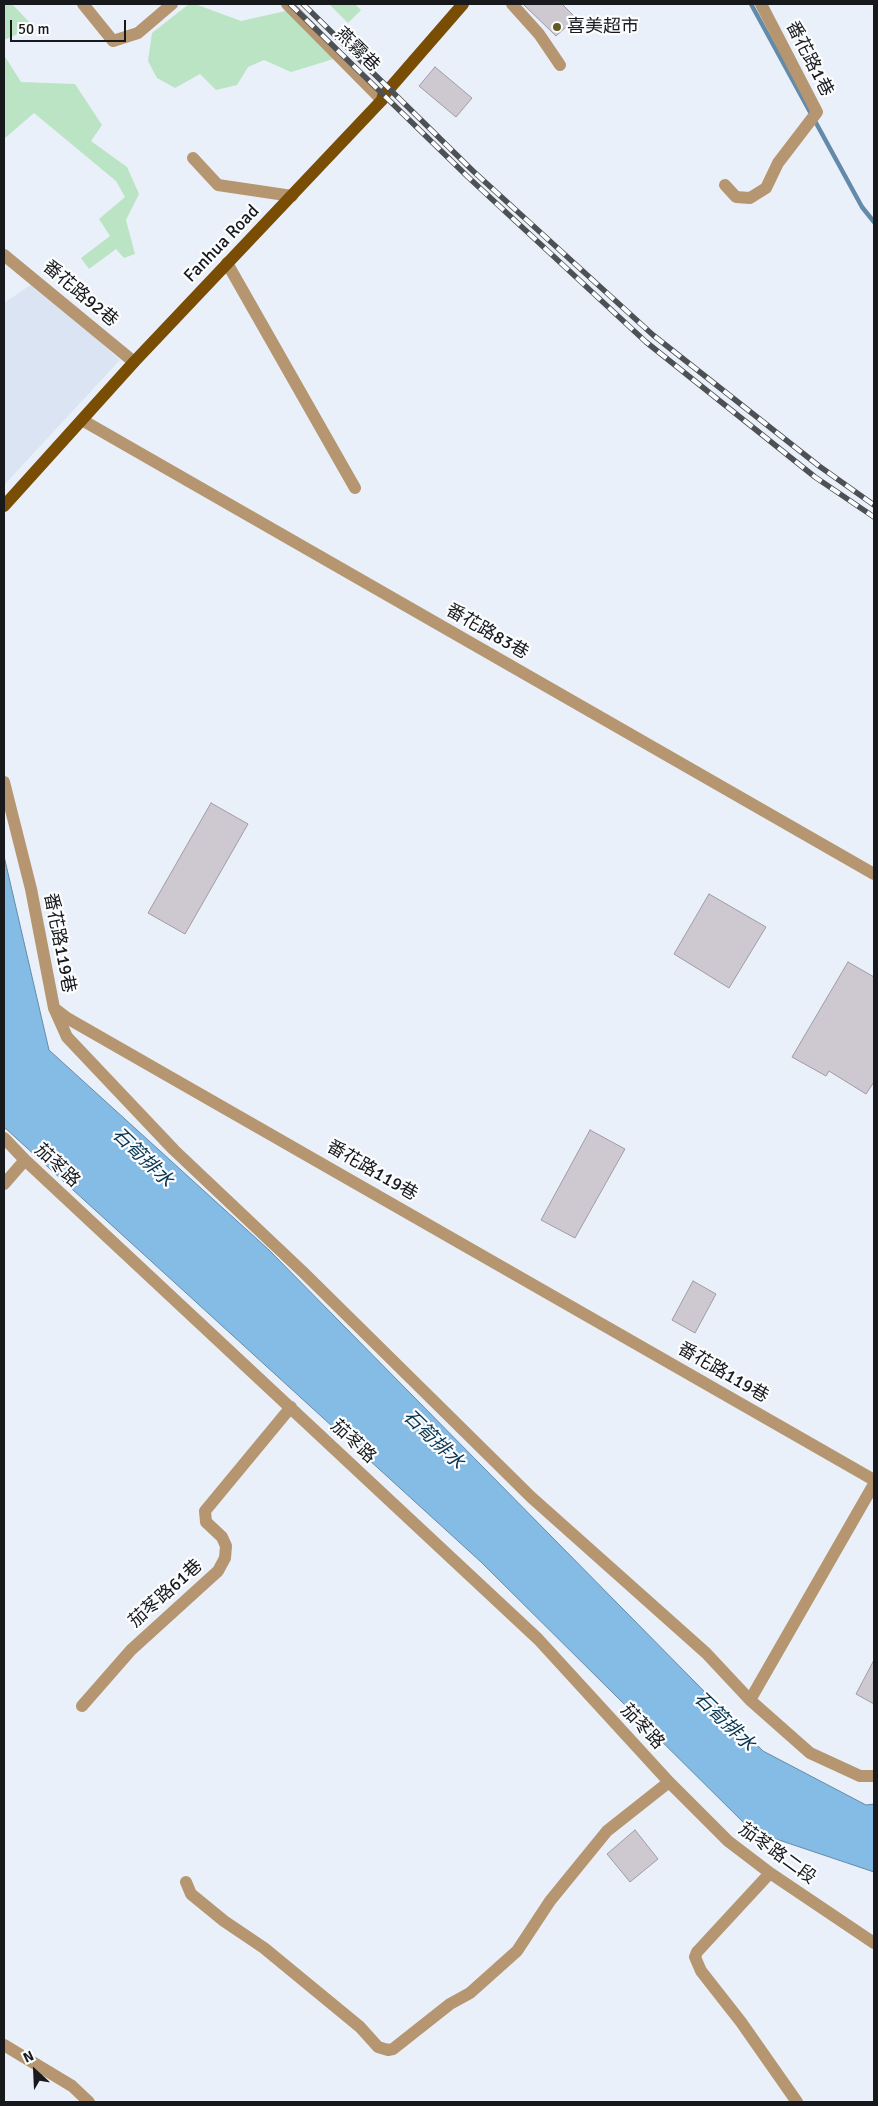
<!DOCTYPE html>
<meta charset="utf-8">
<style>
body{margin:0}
#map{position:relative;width:878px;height:2106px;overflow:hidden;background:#eaf0f9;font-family:Signika,sans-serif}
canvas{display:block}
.frame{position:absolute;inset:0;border:5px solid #17191c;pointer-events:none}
.north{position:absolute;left:10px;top:2046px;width:50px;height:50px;-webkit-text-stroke:4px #fcfdff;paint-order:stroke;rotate:335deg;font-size:14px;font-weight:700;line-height:20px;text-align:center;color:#17191c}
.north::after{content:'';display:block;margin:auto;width:18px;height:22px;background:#17191c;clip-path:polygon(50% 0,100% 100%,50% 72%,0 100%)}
.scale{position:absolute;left:10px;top:20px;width:116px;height:22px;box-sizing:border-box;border:2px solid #17191c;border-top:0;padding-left:6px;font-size:15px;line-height:18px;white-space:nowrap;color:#17191c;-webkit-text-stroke:4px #fcfdff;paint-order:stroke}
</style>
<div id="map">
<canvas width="878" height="2106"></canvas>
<div class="frame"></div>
<div class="north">N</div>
<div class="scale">50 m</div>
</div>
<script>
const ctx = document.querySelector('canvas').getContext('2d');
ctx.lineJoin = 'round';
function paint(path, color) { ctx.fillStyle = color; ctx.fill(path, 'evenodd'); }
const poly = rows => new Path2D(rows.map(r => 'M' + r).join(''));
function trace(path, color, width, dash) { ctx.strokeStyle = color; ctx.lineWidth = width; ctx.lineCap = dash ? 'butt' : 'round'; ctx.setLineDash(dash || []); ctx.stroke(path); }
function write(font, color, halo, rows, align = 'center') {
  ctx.font = font + ' Signika,"Noto Sans TC",sans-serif'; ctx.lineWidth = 4.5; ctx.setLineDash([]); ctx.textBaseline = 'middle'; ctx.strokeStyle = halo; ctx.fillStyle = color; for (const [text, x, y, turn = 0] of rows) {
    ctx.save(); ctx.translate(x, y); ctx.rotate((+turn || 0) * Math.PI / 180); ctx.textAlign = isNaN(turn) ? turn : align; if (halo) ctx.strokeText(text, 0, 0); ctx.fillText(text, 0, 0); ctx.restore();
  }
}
const built = poly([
 [35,282,120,360,4,485,4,303]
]);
const green = poly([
 [4,4,12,4,34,27,4,40],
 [189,4,195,4,241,21,290,10,340,57,291,72,264,60,248,67,237,85,216,90,200,74,175,88,157,78,148,61,152,33],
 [329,4,355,4,361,10,348,23],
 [4,55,21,82,75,84,102,125,91,141,127,167,139,194,126,220,135,254,124,258,116,249,89,269,81,258,110,236,99,219,125,197,116,181,34,113,4,139]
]);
const water = poly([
 [4,856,49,1050,269,1250,763,1751,866,1805,874,1804,874,1872,752,1831,481,1562,4,1127,4,856]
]);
const stream = poly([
 [751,4,862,207,874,222]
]);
const building = poly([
 [523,4,562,4,576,18,556,36,523,4],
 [435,67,472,98,456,117,419,86,435,67],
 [211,803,248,824,185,934,148,913,211,803],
 [709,894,766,927,729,988,674,954,709,894],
 [848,962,874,977,874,1082,866,1094,829,1071,826,1076,792,1057,848,962],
 [590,1130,625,1149,575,1238,541,1220,590,1130],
 [693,1281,716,1294,695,1333,672,1320,693,1281],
 [874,1660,874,1704,856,1694,874,1660],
 [635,1830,658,1859,630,1882,607,1854,635,1830]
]);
const minor = poly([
 [83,4,113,41,138,33,172,4],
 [287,4,382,100],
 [512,4,539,34,560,65],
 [193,158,218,185,292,196],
 [725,185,736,197,750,198,766,188,778,163,817,112,761,4],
 [4,255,134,362],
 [227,263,355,488],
 [82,420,874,874],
 [4,782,31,889,54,1008,67,1037,174,1150,303,1272,531,1497,706,1653,750,1700,810,1753,860,1776,874,1776],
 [54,1008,67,1018,874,1480],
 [4,1138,25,1160,538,1639,669,1782,728,1841,770,1873,874,1943],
 [4,1184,25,1160],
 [750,1700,874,1484],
 [82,1706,131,1650,218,1571,225,1558,226,1546,222,1537,206,1522,205,1511,291,1407],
 [770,1873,697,1952,695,1957,701,1971,741,2022,797,2102],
 [186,1882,191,1894,224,1921,264,1948,360,2027,378,2047,388,2050,393,2049,450,2004,470,1993,517,1951,550,1901,607,1831,669,1782],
 [4,2045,72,2086,89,2102]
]);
const major = poly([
 [4,506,134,362,382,100,383,96,463,4]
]);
const rail = poly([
 [290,4,468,177,646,342,815,477,874,517],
 [303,4,473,171,653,335,819,466,874,505]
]);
const markers = [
 [557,27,5,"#665825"]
];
const poiNames = [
 ["喜美超市",567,27]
];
const streetNames = [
 ["燕霧巷",357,50,45],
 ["番花路1巷",809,59,63],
 ["Fanhua Road",222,244,-46],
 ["番花路92巷",80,294,40],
 ["番花路83巷",487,632,30],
 ["番花路119巷",59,943,79],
 ["茄苳路",57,1166,43],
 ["番花路119巷",372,1171,30],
 ["番花路119巷",723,1373,30],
 ["茄苳路",353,1442,43],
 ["茄苳路61巷",166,1594,-42],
 ["茄苳路",642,1727,47],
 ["茄苳路二段",777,1854,36]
];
const waterNames = [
 ["石筍排水",142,1158,44],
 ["石筍排水",433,1440,44],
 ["石筍排水",724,1722,44]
];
paint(built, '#dae4f3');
paint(green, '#bae4c3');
paint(water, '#84bce5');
trace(water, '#638ba9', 1);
trace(stream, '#638ba9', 4.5);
paint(building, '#cec8d0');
trace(building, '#a09ba3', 1);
trace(minor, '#b59670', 12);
trace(major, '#794d04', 12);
trace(rail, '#4d5054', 5.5);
trace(rail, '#fcfdff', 4, [11]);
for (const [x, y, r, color] of markers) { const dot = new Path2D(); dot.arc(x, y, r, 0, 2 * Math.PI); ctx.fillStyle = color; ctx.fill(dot); trace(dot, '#fcfdff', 2); }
write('18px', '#17191c', '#fcfdff', poiNames, 'left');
write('18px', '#17191c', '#fcfdff', streetNames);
write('italic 19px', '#083651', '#fcfdff', waterNames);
</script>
